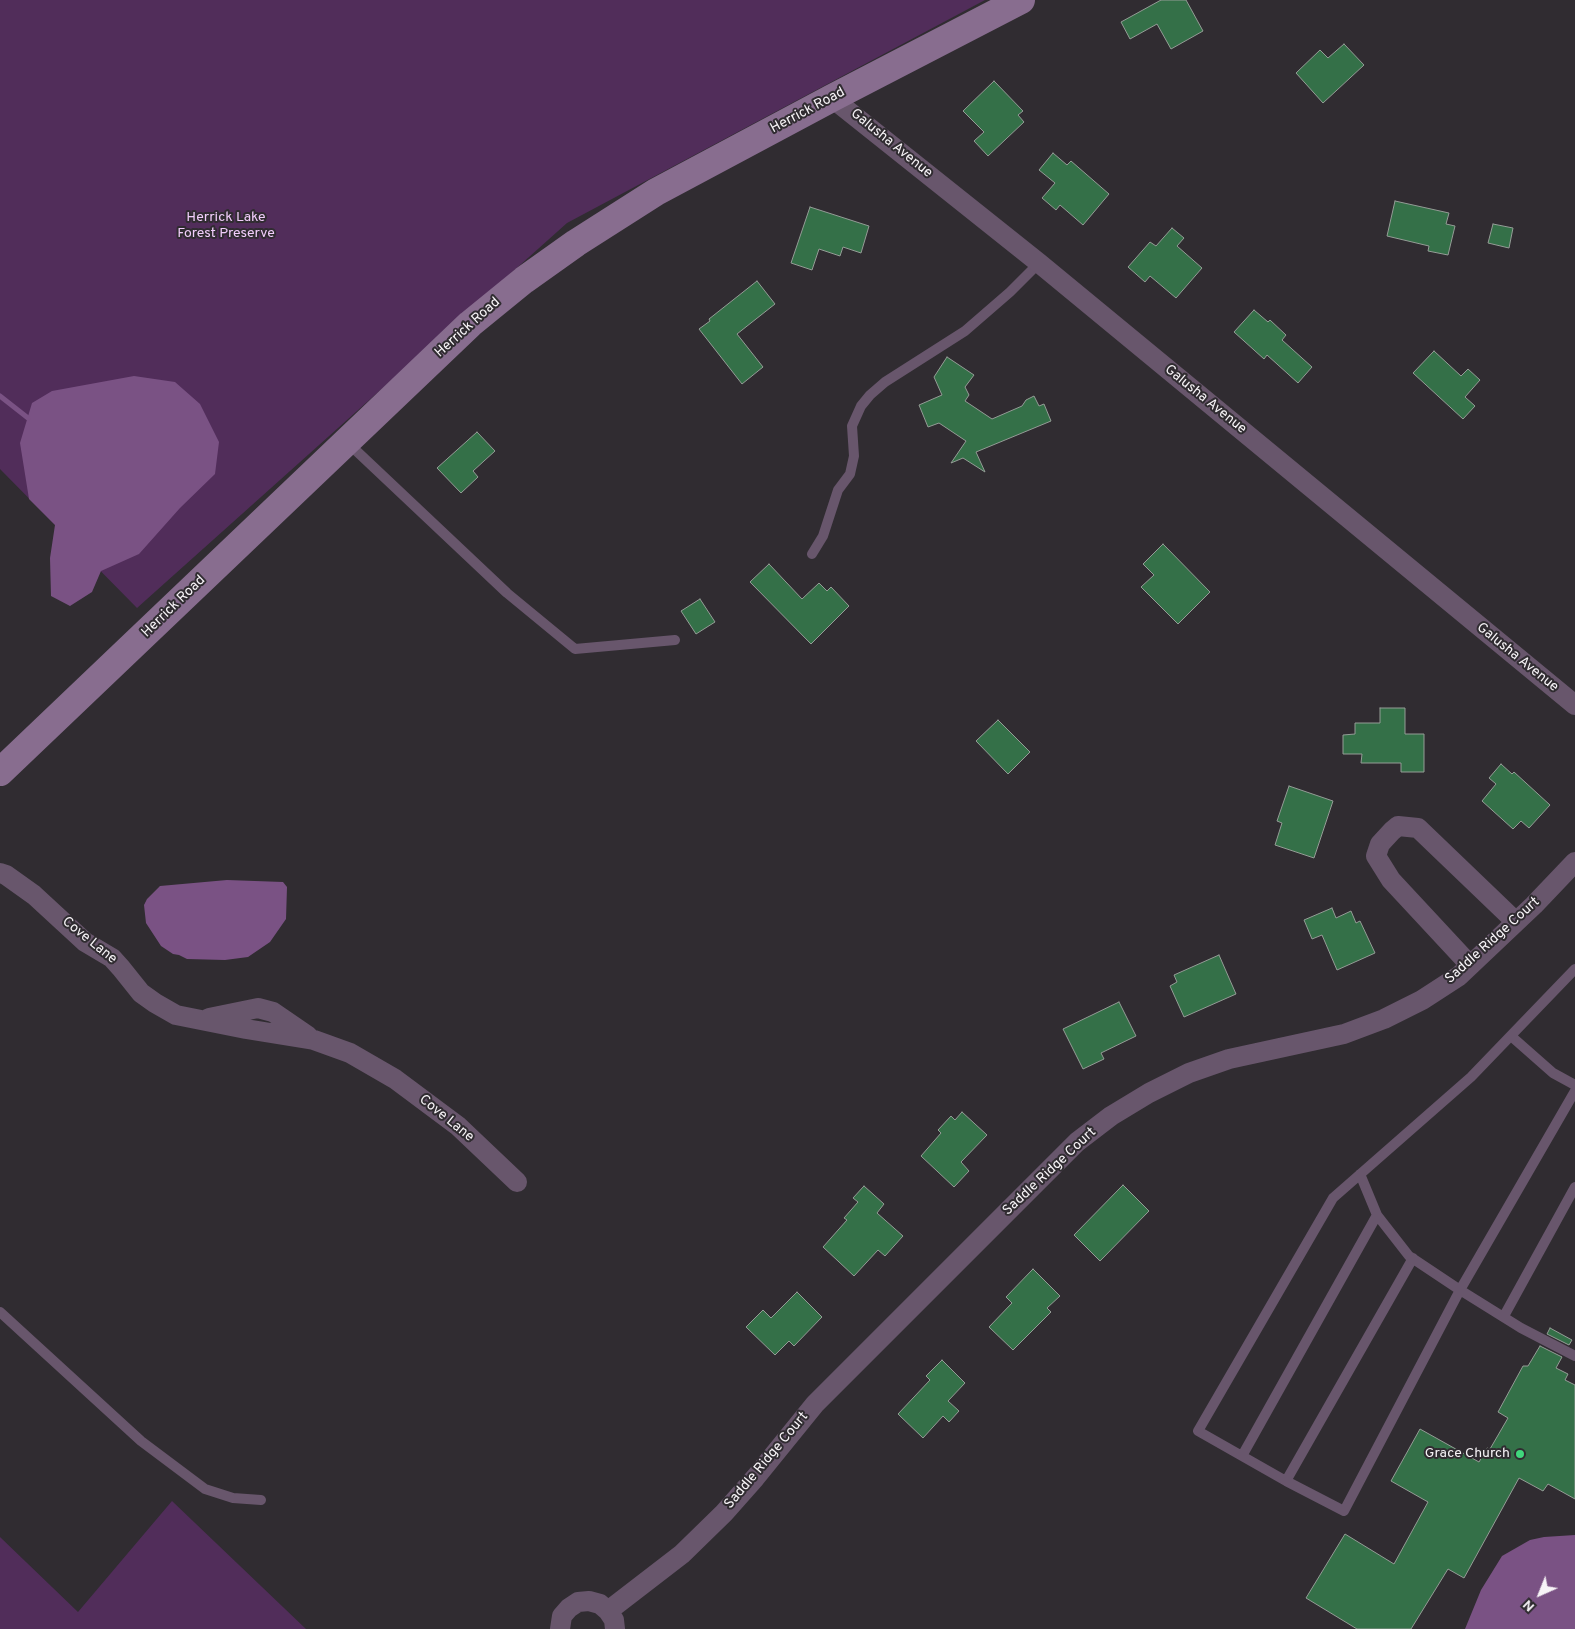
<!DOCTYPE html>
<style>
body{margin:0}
#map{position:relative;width:1575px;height:1629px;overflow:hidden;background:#302c31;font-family:Overpass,sans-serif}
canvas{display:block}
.north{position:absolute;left:1515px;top:1569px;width:50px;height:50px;-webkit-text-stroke:4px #302c31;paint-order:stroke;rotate:224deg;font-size:14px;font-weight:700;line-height:20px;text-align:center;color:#f7f4f7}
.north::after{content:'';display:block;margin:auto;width:18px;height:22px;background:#f7f4f7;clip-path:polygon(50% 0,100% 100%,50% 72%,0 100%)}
</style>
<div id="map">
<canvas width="1575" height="1629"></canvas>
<div class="north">N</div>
</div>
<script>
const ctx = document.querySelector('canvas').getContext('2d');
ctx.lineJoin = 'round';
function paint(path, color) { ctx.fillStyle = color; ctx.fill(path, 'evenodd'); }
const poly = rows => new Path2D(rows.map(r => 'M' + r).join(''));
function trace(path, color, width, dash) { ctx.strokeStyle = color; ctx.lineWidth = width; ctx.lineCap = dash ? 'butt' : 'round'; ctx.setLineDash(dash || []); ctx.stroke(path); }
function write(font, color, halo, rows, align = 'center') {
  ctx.font = font + ' Overpass,sans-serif'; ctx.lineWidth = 4; ctx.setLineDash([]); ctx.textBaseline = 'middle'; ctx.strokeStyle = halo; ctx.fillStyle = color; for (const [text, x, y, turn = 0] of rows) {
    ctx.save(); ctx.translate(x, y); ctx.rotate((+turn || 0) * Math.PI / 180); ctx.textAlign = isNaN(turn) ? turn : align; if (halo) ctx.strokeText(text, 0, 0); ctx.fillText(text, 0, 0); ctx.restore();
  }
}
const green = poly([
 [0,0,985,0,567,223,137,608,0,469],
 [172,1501,306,1629,0,1629,0,1537,78,1612]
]);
const water = poly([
 [134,376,175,382,200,404,219,442,215,474,180,508,139,554,101,571,92,592,70,606,51,596,50,558,55,525,29,499,20,443,32,403,52,391],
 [227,880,283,882,287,887,286,919,270,942,248,957,225,960,187,959,179,955,173,954,161,946,146,923,144,905,147,899,160,886],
 [1575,1535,1575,1629,1465,1629,1481,1590,1502,1556,1530,1540,1544,1537]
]);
const stream = poly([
 [0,396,28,418]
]);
const building = poly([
 [1161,0,1186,0,1203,31,1171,49,1157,24,1130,39,1121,22,1161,0],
 [1344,44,1364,65,1323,103,1296,73,1320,50,1328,58,1344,44],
 [994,81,1023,111,1018,115,1024,122,988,156,974,141,984,132,963,111,994,81],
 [1053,153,1067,165,1071,161,1109,194,1083,225,1060,205,1056,210,1042,198,1055,183,1039,170,1053,153],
 [1395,201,1449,213,1446,224,1455,226,1448,255,1428,251,1429,246,1387,236,1395,201],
 [810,207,869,226,861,253,843,247,840,256,819,249,812,270,791,263,810,207],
 [1493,224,1513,228,1509,248,1488,243,1493,224],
 [1172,228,1184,238,1177,246,1202,268,1176,298,1150,276,1145,282,1128,267,1150,242,1156,246,1172,228],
 [757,281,775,304,737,334,763,367,742,384,699,329,710,321,709,319,757,281],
 [1254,310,1268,322,1270,320,1286,335,1282,340,1312,367,1298,383,1267,355,1264,359,1234,332,1254,310],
 [1434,351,1461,376,1468,369,1480,380,1465,397,1475,406,1463,419,1413,373,1434,351],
 [947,357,974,375,965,387,969,395,965,401,992,419,1022,406,1026,400,1034,396,1039,406,1044,404,1051,421,976,452,985,472,963,458,951,463,966,441,939,423,928,427,919,405,942,395,934,377,947,357],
 [477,432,495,451,473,471,478,477,461,493,437,468,477,432],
 [1163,544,1210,592,1178,624,1141,587,1154,575,1143,564,1163,544],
 [769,564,802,599,819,583,827,591,831,587,849,606,811,644,750,582,769,564],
 [700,599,715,622,696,634,681,611,700,599],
 [1380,708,1405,708,1405,734,1424,734,1424,772,1401,772,1401,763,1361,763,1362,754,1343,754,1343,735,1355,734,1355,723,1380,723,1380,708],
 [998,720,1030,752,1008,774,976,741,998,720],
 [1501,764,1512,774,1514,772,1550,805,1529,828,1521,821,1513,829,1482,801,1496,784,1489,778,1501,764],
 [1289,786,1333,801,1314,858,1275,845,1282,823,1277,821,1289,786],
 [1332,908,1336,918,1351,911,1356,923,1360,921,1375,953,1337,970,1322,935,1312,939,1304,920,1332,908],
 [1219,955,1236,994,1184,1017,1170,986,1177,982,1174,975,1219,955],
 [1119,1002,1136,1036,1101,1053,1104,1059,1083,1069,1063,1029,1119,1002],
 [962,1112,987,1135,961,1162,969,1171,954,1187,921,1156,941,1133,938,1130,951,1116,955,1120,962,1112],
 [1123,1185,1149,1211,1100,1261,1074,1235,1123,1185],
 [864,1186,884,1204,877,1213,903,1236,885,1256,878,1250,854,1276,823,1247,847,1220,844,1218,858,1202,853,1198,864,1186],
 [1033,1269,1060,1296,1047,1308,1051,1312,1013,1350,989,1327,1012,1303,1006,1297,1033,1269],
 [797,1292,822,1317,794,1346,789,1341,775,1355,746,1327,763,1310,771,1318,797,1292],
 [1550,1328,1572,1340,1569,1345,1547,1334,1550,1328],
 [1540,1346,1562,1357,1556,1368,1568,1374,1565,1380,1575,1385,1575,1499,1548,1484,1543,1491,1519,1478,1464,1578,1448,1569,1411,1629,1357,1629,1306,1598,1345,1534,1394,1564,1428,1502,1391,1481,1420,1429,1479,1462,1487,1448,1490,1449,1508,1418,1498,1412,1523,1366,1528,1366,1540,1346],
 [942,1360,965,1383,948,1401,959,1411,949,1422,943,1416,923,1438,898,1414,930,1380,926,1376,942,1360]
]);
const lane = poly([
 [348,443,507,593,575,649,675,640],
 [812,554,823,536,838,490,850,474,854,456,852,426,861,406,870,395,885,382,965,331,1010,292,1039,263],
 [1575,969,1471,1077,1333,1198,1198,1431,1286,1481,1344,1511,1460,1290,1521,1328,1575,1356],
 [1511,1036,1553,1073,1575,1085],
 [1360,1174,1377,1215,1409,1256,1460,1290,1575,1091],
 [0,1312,141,1441,205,1489,233,1498,261,1500],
 [1504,1316,1575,1187],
 [1242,1456,1377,1215],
 [1286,1481,1413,1258]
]);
const street = poly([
 [832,98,1039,263,1575,705],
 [0,873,6,875,34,895,85,942,112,958,121,968,141,993,155,1003,176,1015,246,1029,314,1040,350,1053,395,1079,458,1126,517,1182],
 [1470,965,1391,880,1376,856,1380,844,1392,831,1398,826,1418,828,1516,922],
 [209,1018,258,1008,273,1012,308,1036],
 [608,1611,682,1554,724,1513,755,1478,815,1404,1077,1142,1111,1116,1149,1093,1189,1073,1229,1059,1344,1034,1384,1019,1422,1000,1459,976,1534,905,1575,862],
 [560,1629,562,1616,569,1608,578,1602,589,1601,600,1604,608,1611,614,1620,615,1629]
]);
const secondary = poly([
 [0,772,470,324,524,280,576,243,656,192,832,98,1021,0]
]);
const markers = [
 [1520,1454,5,"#40d77c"]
];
const streetNames = [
 ["Herrick Road",808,111,-28],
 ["Galusha Avenue",891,144,39],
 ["Herrick Road",468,328,-42],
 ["Galusha Avenue",1205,400,39],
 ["Herrick Road",174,607,-44],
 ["Galusha Avenue",1517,658,39],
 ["Cove Lane",89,941,39],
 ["Saddle Ridge Court",1493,941,-42],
 ["Cove Lane",446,1119,39],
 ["Saddle Ridge Court",1050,1172,-43],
 ["Saddle Ridge Court",767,1461,-50]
];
const parkNames = [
 ["Herrick Lake",226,218],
 ["Forest Preserve",226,234]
];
const poiNames = [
 ["Grace Church",1510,1454]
];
paint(green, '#512d5a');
paint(water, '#7a5284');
trace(stream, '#7a5284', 5);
paint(building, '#347048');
trace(building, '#949c96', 1);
trace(lane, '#68566c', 10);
trace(street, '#68566c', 20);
trace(secondary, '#886d8f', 28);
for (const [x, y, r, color] of markers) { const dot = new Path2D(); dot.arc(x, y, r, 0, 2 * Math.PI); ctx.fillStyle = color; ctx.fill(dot); trace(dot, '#302c31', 2); }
write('14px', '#f7f4f7', '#302c31', streetNames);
write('14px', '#f1cdfb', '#302c31', parkNames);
write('14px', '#f7f4f7', '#302c31', poiNames, 'right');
</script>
